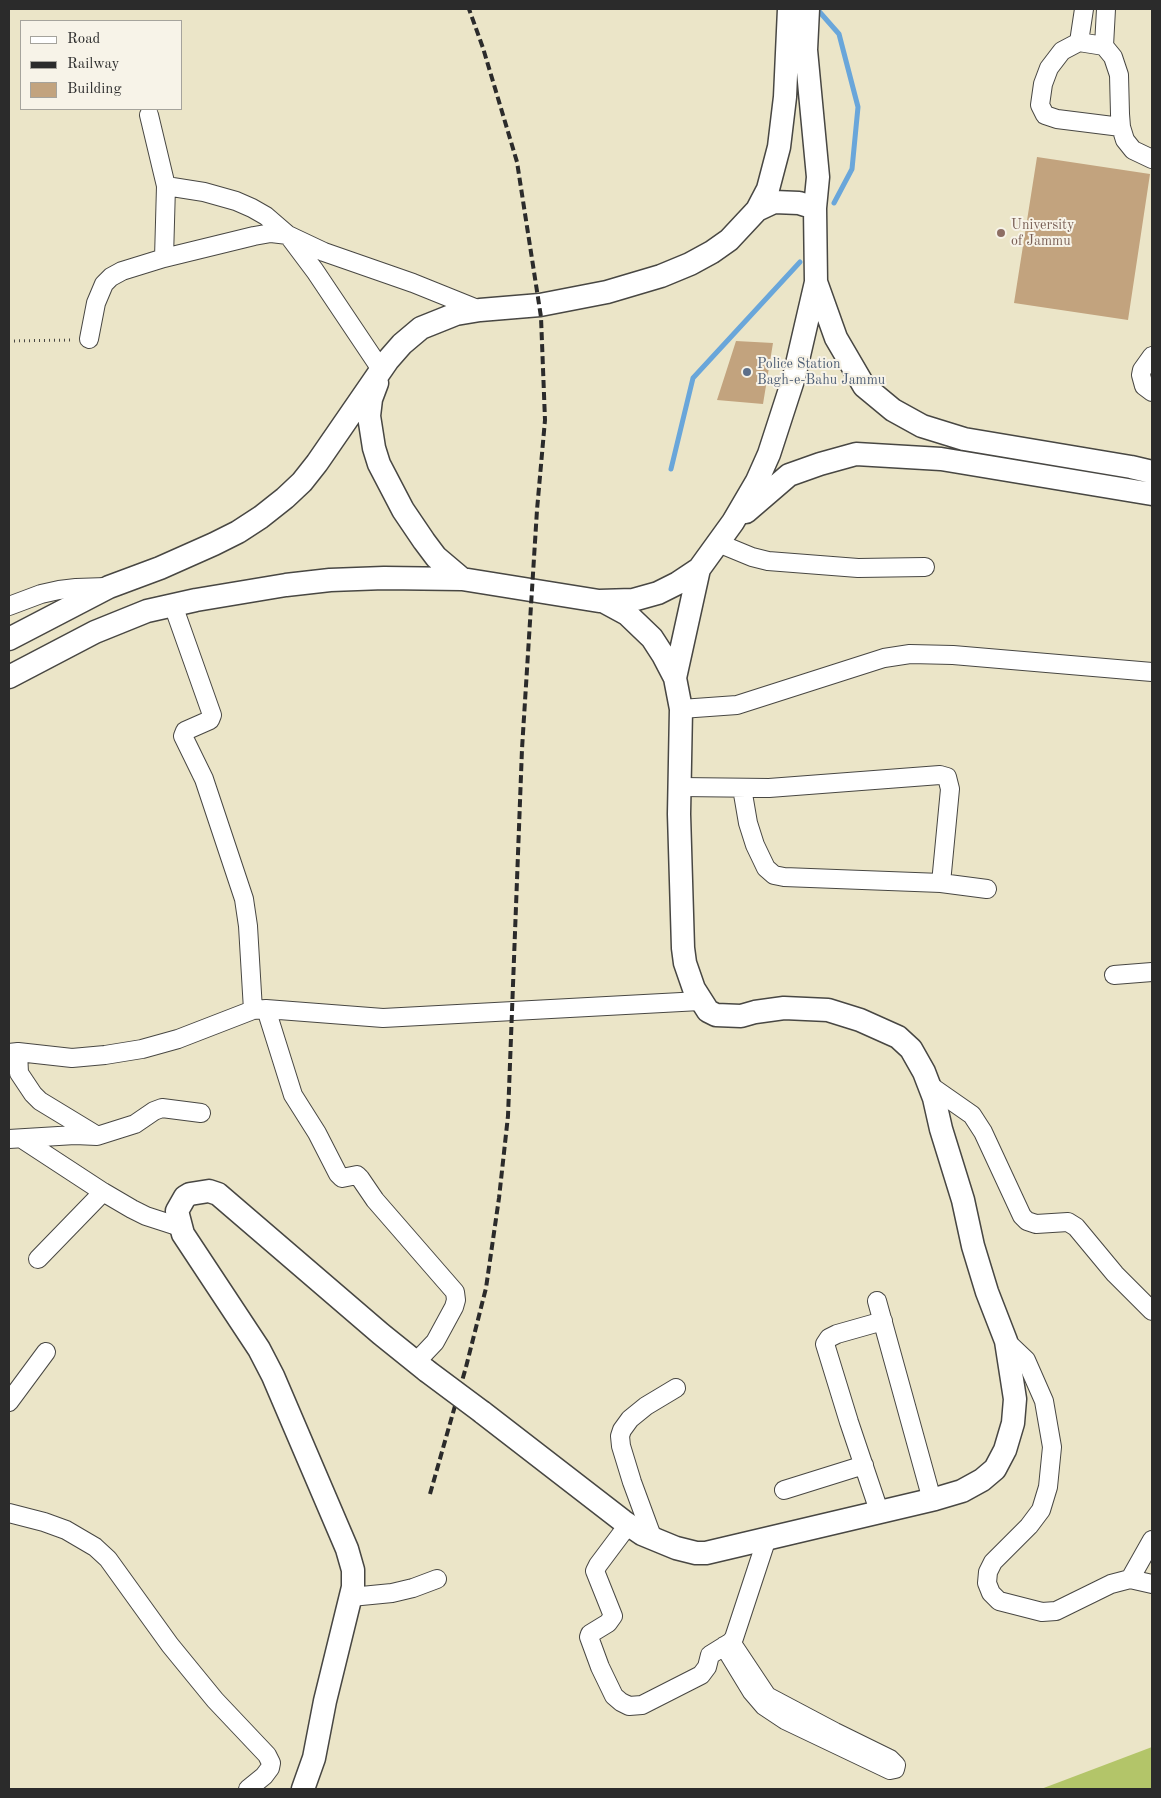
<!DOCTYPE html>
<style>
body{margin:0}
#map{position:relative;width:1161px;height:1798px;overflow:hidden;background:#ebe5c8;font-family:"Old Standard TT",serif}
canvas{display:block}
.frame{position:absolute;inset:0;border:10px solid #2b2b2b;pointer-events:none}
.legend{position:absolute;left:20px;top:20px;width:162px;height:90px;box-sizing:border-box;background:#f7f3e8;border:1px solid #a5a39c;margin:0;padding:6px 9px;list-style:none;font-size:15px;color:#2b2b2b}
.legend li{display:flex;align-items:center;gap:10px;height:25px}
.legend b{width:25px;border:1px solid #a5a39c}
</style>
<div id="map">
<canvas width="1161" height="1798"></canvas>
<div class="frame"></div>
<ul class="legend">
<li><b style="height:6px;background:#fff"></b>Road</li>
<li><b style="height:6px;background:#2b2b2b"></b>Railway</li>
<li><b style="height:14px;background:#c2a37e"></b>Building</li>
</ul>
</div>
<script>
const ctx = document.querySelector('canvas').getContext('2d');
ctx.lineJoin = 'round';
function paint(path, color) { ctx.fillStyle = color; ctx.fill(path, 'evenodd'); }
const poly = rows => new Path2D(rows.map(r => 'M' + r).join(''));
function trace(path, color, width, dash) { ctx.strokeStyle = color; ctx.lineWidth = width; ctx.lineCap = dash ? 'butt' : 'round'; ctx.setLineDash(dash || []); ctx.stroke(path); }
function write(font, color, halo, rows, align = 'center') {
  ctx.font = font + ' "Old Standard TT",serif'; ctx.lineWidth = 4; ctx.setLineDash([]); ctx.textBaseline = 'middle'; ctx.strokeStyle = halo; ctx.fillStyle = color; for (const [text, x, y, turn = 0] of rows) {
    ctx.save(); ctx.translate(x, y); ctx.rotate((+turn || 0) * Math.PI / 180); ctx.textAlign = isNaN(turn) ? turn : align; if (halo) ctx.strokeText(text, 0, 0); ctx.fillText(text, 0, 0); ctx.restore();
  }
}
const green = poly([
 [1152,1747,1152,1789,1041,1789]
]);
const stream = poly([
 [817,9,839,34,858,107,852,169,834,203],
 [671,469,693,378,800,262]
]);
const building = poly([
 [1037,157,1150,174,1128,320,1014,303],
 [736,341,773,343,763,404,717,400]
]);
const path = poly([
 [9,341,73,340]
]);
const minor = poly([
 [1079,42,1084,9],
 [1104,46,1106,9],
 [149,115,166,186],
 [1121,127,1057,119,1045,115,1040,105,1043,84,1049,68,1062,51,1079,42,1104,46,1113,57,1119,75,1120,114,1121,127,1125,140,1133,150,1152,159],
 [164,258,254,236,271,233,288,235,315,271,382,371],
 [89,339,96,303,104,284,111,277,122,271,164,258,166,186,204,192,236,201,252,208,266,216,288,235,324,252,413,283,480,310],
 [1152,356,1142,370,1141,375,1144,386,1152,392],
 [718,543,752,557,768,561,858,568,925,567],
 [9,606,41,594,59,590,76,588,106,587],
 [681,709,737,705,884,658,910,654,953,655,1152,672],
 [680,787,769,788,940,775,947,777,950,789,941,883],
 [742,788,748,823,755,845,766,868,774,875,784,877,941,883,987,889],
 [1114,975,1152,972],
 [266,1009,293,1095,317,1133,338,1174,342,1178,357,1175,360,1178,375,1200,455,1292,456,1300,454,1307,435,1342,416,1362],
 [253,1010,266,1009,383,1018,700,1001],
 [18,1052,19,1073,33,1094,40,1101,96,1135],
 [9,1053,18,1052,72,1058,105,1055,142,1049,178,1039,253,1010,248,926,244,899,204,779,183,736,185,731,210,720,212,715,173,605],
 [929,1085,972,1115,983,1132,1022,1216,1027,1221,1036,1224,1068,1222,1076,1227,1115,1274,1152,1311],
 [9,1139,75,1135,97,1136,135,1124,154,1111,162,1108,201,1113],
 [22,1139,103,1192,132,1209,146,1216,180,1227],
 [38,1259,103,1192],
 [877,1301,932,1500],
 [1006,1341,1026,1360,1044,1401,1052,1447,1048,1487,1041,1510,1029,1526,993,1562,988,1572,987,1583,991,1593,999,1601,1042,1612,1056,1611,1111,1584,1130,1579,1152,1584],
 [9,1402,46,1352],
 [784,1490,864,1465],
 [879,1511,849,1422,825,1344,829,1338,837,1334,883,1321],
 [9,1513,44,1522,66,1530,95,1547,108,1559,170,1645,215,1700,267,1755,271,1763,270,1768,264,1776,248,1789],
 [628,1525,598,1565,595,1571,613,1616,608,1623,590,1634,589,1637,600,1667,614,1696,621,1702,629,1706,642,1705,701,1675,707,1667,710,1655,731,1642,734,1638,767,1538],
 [653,1539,632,1482,621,1446,620,1436,622,1430,630,1419,646,1406,676,1388],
 [1130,1579,1152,1540],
 [351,1597,392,1593,413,1588,437,1579],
 [724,1646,752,1692,764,1706,785,1720,890,1770,895,1769,896,1765,890,1759,835,1732,767,1696,731,1642]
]);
const major = poly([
 [757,210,774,202,799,203,815,208],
 [816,282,836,338,864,386,893,410,922,426,964,439,1131,467,1152,472],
 [377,383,371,399,369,416,374,448,379,464,403,510,424,541,436,557,462,579],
 [746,512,789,475,820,464,856,454,941,459,1152,494],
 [9,639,109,587,160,568,214,544,238,532,261,517,285,498,302,482,317,463,388,360,402,344,421,328,456,314,480,310,540,305,607,292,661,276,690,264,712,252,729,240,757,210,768,189,779,147,785,97,789,9],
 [9,677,95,632,147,611,196,600,286,585,330,580,384,578,462,579,599,601,633,600,658,593,678,583,699,569,733,522,757,481,769,454,794,377,816,282,815,208,818,177,806,50,808,9],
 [675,678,699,569],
 [482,1412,623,1521,642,1534,676,1548,696,1553,706,1553,935,1499,962,1491,982,1480,995,1469,1005,1450,1013,1423,1015,1399,1006,1341,987,1292,973,1246,963,1200,941,1129,934,1098,924,1072,911,1049,898,1037,860,1020,828,1010,784,1008,755,1012,741,1016,716,1015,708,1011,694,989,685,963,683,948,679,814,681,709,675,678,663,655,652,638,627,614,603,601],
 [303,1789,314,1758,325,1701,353,1587,353,1570,347,1549,273,1376,259,1349,183,1234,177,1211,185,1197,190,1194,209,1191,218,1194,381,1334,427,1371]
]);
const rail = poly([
 [430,1494,466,1367,486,1288,499,1198,508,1116,522,749,537,510,545,420,541,317,517,162,483,48,469,9]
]);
const majorBridge = poly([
 [427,1371,482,1412]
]);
const markers = [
 [1001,233,5,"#8d6e63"],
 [747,372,5,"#5c6f8a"]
];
const educationNames = [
 ["University",1011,225],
 ["of Jammu",1011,241]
];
const serviceNames = [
 ["Police Station",757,364],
 ["Bagh-e-Bahu Jammu",757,380]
];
paint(green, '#b3c569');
trace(stream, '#69a6da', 5);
paint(building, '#c2a37e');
trace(minor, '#484743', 20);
trace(major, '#484743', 25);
trace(path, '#484743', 3, [1, 4]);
trace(minor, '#fff', 18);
trace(major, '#fff', 22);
trace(rail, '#2b2b2b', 4, [8, 4]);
trace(majorBridge, '#484743', 25, []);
trace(majorBridge, '#fff', 22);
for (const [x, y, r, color] of markers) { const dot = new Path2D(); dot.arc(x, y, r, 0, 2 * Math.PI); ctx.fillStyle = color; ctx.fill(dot); trace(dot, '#f7f3e8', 2); }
write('14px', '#785e54', '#f7f3e8', educationNames, 'left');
write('14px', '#4e5e75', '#f7f3e8', serviceNames, 'left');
</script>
